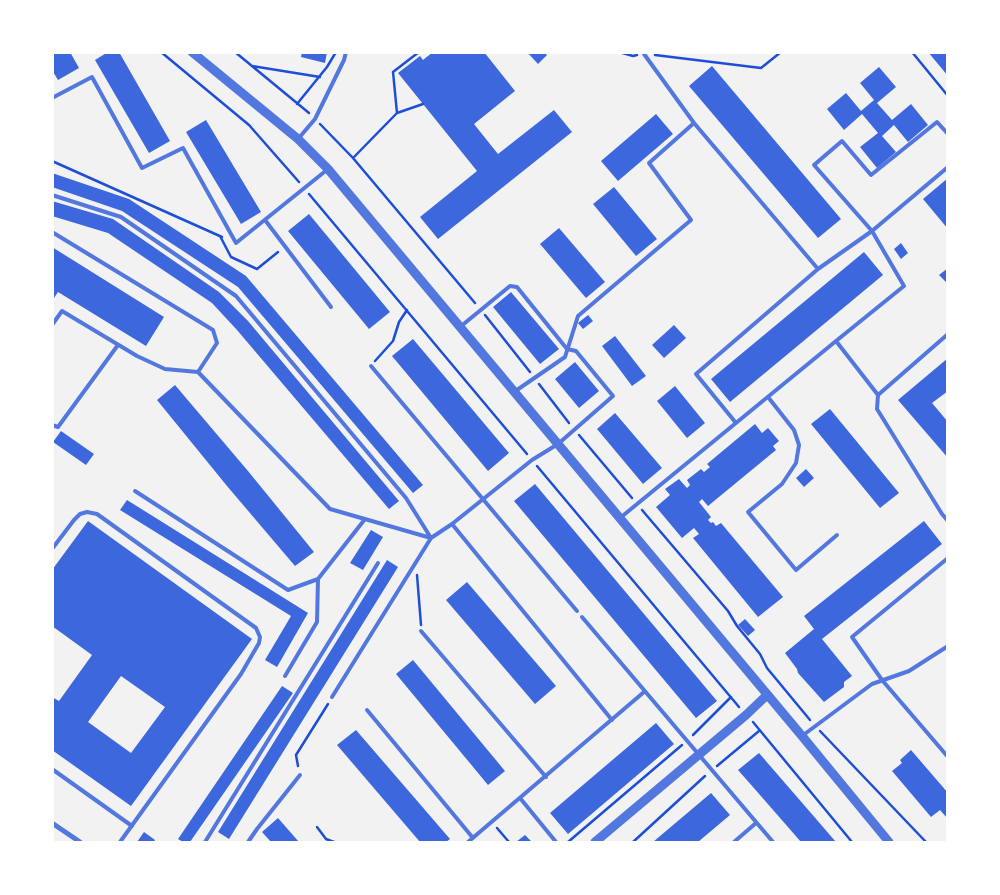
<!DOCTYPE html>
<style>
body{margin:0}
#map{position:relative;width:1000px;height:895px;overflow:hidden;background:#f2f2f2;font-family:"Nunito Sans",sans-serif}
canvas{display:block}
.frame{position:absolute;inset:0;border:54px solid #fff;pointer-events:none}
</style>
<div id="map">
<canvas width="1000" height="895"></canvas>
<div class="frame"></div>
</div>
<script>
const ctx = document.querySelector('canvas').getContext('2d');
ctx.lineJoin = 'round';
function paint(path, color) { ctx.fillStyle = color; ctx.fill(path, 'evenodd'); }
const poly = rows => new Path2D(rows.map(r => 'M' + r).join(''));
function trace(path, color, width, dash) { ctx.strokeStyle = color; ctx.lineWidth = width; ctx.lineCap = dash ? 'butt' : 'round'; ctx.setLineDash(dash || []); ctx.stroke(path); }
const building = poly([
 [52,52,70,52,79,68,58,80,52,70],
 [108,52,119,52,170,141,149,153,95,60],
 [302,52,327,52,325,63,301,57],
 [433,52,484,52,515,91,474,124,498,154,554,110,572,132,438,239,420,217,477,171,398,73,420,56,423,60],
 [527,52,544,52,547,55,538,64],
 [928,52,948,52,948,76],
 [712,66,841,219,818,238,689,86],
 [879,67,896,87,877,103,892,120,911,104,928,125,908,142,894,125,882,136,896,152,877,168,860,147,878,133,862,114,844,130,827,109,846,93,861,111,874,100,860,83],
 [656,114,673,134,618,181,601,161],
 [206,120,261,212,241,224,186,132],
 [52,173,129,199,246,276,423,485,413,493,238,287,122,211,52,187],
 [948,178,948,229,923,199],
 [614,187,657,239,636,256,593,204],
 [52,201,113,219,219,292,248,321,399,501,389,509,237,330,212,303,108,233,52,216],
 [309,214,390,312,369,329,288,231],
 [559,228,605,282,586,298,540,244],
 [901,243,908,253,901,259,894,249],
 [52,247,164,317,146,346,58,292,52,301],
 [864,252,883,275,730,402,711,379],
 [948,268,948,284,939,275],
 [511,292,559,349,540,364,493,307],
 [588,315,593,321,583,329,578,323],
 [674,325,686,338,664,358,652,345],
 [615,336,646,376,632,386,602,346],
 [413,339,509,453,488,471,392,356],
 [948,358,948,391,932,403,948,422,948,458,898,400],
 [575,362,599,391,579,408,555,379],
 [175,385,248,471,314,552,295,566,227,486,157,400],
 [675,386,705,423,687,438,657,401],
 [830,409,899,493,880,508,811,424],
 [615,413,662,468,643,484,597,429],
 [755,424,762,433,768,428,779,441,773,446,776,450,708,506,702,499,699,502,711,517,708,520,711,523,713,522,716,526,721,523,783,597,758,617,693,538,699,534,694,528,682,538,656,507,670,495,665,489,679,479,687,488,690,485,687,480,701,469,704,472,710,467,707,464],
 [61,431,94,454,86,465,53,442],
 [806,469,814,478,804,487,796,478],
 [535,484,717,701,696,718,514,501],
 [127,500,308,613,277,667,265,660,291,616,120,510],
 [88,521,252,639,131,806,52,750,52,697,59,701,92,655,52,626,52,570],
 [121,676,165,707,131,753,88,722],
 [924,521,942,544,822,639,852,676,844,682,844,687,824,702,798,673,797,669,785,653,814,629,804,616],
 [371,530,383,537,363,570,350,563],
 [387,560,398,567,229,839,218,832],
 [467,582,556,686,535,704,446,600],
 [745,619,755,630,748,636,738,625],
 [413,660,505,771,488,785,396,674],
 [282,686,293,693,190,842,183,842,178,839],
 [656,723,674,744,568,834,550,813],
 [356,730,450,839,446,842,420,842,337,745],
 [911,750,948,793,948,819,940,810,931,817,892,771,902,763,900,760],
 [759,753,836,842,801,842,760,795,738,770],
 [711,793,730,815,698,842,653,842],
 [278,818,299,842,271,842,262,832],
 [144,832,155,840,154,842,137,842],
 [525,835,532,842,516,842]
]);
const path = poly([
 [161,52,249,125,299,182],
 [235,52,309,113],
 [619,52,633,56,637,55],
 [912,52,948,96],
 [655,55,761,68,781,52],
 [252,66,320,77],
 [297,104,327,67,336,52],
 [397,113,393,72,419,52],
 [320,124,353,158,475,303],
 [353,158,397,113,423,104],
 [52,161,222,237],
 [309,194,527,454],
 [220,236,231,257,257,269,278,252],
 [485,315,530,372],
 [375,361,393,341,399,322,407,310],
 [539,384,569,423],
 [579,435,632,498],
 [537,466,739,707],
 [642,510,728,611,737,626,760,654,767,668,810,720],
 [417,575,421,625],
 [753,722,852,842],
 [820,731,926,842],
 [693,735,731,697],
 [298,766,296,755,328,704],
 [717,766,759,731],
 [317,827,326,839,334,842],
 [497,828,509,842],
 [568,842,682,745],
 [633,842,705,776]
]);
const service = poly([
 [52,98,92,77,142,168,183,148,236,243,328,169],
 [694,123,818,269,872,231,904,286,836,341,878,395],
 [948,134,937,122,871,175,842,141,814,165,872,231,948,167],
 [298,139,315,119,344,60,346,52],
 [52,195,121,217,236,296,406,498,431,538,332,697],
 [265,220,331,307],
 [52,232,213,330,217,343,198,372,330,509,431,538,452,524,532,460,558,444,613,396,576,351,567,349,517,287,510,286,460,327],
 [52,325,62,311,137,356,165,369,198,372],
 [948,334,878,395,877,409,942,514,948,521],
 [371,366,577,611],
 [514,392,565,357,578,316,691,220,649,163,694,123,644,54,647,52],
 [768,397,794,430,799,445,796,463,782,484,748,512,796,570,837,535],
 [736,423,696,374,818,269],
 [52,425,58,427,118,345],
 [135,491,288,590,318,579,365,519],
 [620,518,836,341],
 [452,524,612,720],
 [52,549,74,520,80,514,87,512,97,514,256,628,260,637,259,643,241,674,120,842],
 [948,558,852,637,882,680,948,757],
 [582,617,773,842],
 [421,631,546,777],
 [285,676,317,622,318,579],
 [367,710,473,838],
 [802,736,872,684,909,671,948,646],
 [52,769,132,826],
 [520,798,556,842],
 [205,842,378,563],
 [248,842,257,829,300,775],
 [468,842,644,692],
 [734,842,756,823]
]);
const minor = poly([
 [52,823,80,842]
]);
const tertiary = poly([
 [192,52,298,139,328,169,802,736,889,842],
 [595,842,746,715,767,695]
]);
paint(building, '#3d67dc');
trace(path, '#1d4ed8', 2.5);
trace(service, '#5277de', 4);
trace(minor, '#5277de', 5);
trace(tertiary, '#5277de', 9);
</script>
